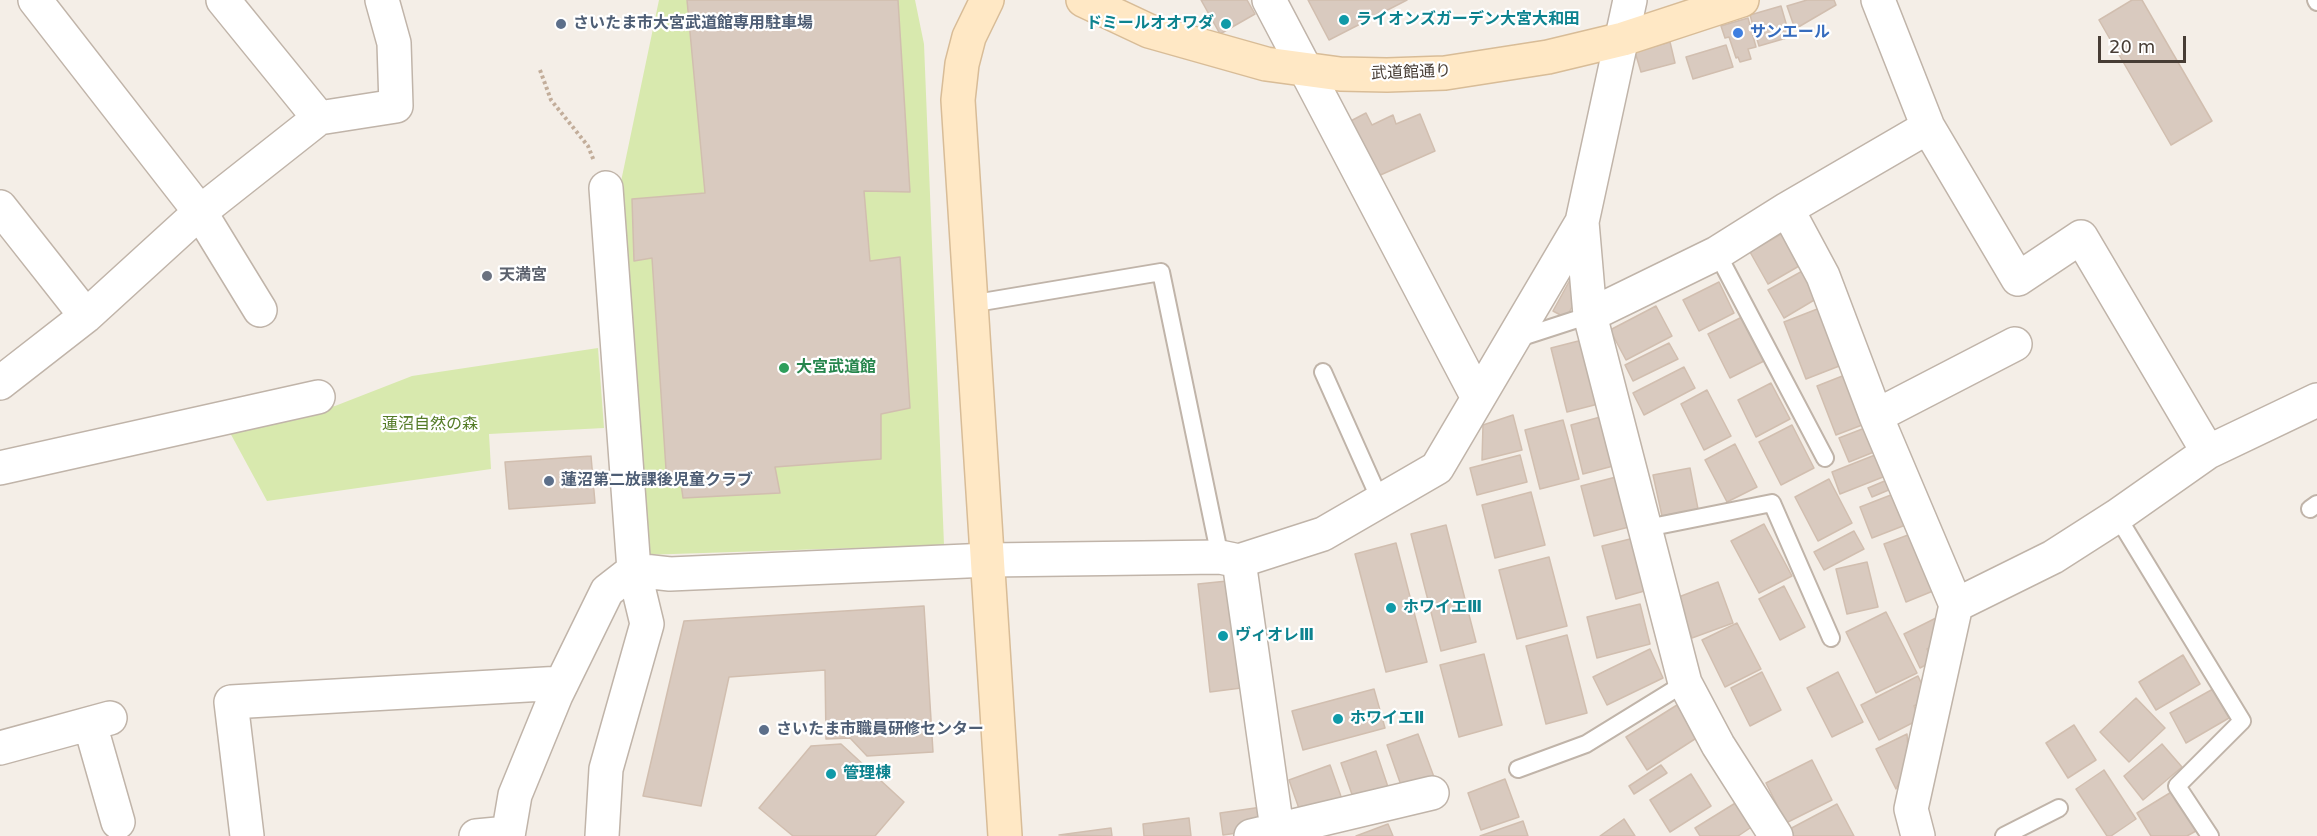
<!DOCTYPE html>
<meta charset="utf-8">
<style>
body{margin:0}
#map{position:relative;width:2317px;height:836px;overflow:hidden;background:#f4eee7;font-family:"DejaVu Sans",sans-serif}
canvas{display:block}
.scale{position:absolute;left:2098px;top:36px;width:88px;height:27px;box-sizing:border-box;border:3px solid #473d35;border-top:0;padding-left:8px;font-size:18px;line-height:21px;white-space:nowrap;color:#473d35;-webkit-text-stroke:4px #fff;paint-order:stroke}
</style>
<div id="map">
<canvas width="2317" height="836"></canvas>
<div class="scale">20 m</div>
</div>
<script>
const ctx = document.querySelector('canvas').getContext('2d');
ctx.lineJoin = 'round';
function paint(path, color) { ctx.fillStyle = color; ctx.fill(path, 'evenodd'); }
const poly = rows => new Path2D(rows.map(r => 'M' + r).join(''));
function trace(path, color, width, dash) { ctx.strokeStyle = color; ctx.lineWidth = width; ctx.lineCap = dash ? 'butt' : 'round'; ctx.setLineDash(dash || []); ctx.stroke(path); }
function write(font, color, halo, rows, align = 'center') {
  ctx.font = font + ' "DejaVu Sans","Noto Sans JP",sans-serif'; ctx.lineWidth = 4.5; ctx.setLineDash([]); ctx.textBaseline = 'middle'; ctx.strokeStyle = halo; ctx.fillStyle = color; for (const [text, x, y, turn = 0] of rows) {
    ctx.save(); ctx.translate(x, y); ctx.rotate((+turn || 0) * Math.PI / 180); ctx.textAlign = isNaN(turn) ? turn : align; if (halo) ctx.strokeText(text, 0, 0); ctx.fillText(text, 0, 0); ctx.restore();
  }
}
const green = poly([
 [659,0,915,0,924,44,944,545,643,555,619,191],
 [598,348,604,428,489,434,491,469,267,501,228,429,335,406,412,376]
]);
const building = poly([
 [687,0,898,0,910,192,864,191,870,261,900,257,910,408,881,414,881,459,775,467,780,493,683,498,681,484,667,484,652,258,634,261,632,199,705,193,687,0],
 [1201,0,1247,0,1255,14,1220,34,1201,0],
 [1308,0,1407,0,1329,40,1308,0],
 [1807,0,1834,0,1836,5,1795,29,1787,6,1807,0],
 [2132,0,2142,0,2212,121,2171,145,2099,20,2132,0],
 [1781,6,1790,37,1759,46,1750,15,1781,6],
 [1748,18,1756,47,1748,49,1751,59,1740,62,1738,57,1736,58,1729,37,1725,38,1721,26,1748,18],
 [1670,42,1675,63,1641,72,1635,52,1670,42],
 [1726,45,1733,67,1693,79,1686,57,1726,45],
 [1366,113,1372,125,1393,115,1396,124,1420,114,1435,151,1369,180,1343,125,1366,113],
 [1788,230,1806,262,1768,284,1750,252,1788,230],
 [1806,269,1821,296,1784,318,1768,290,1806,269],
 [1571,278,1584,285,1566,318,1553,311,1571,278],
 [1719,282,1734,313,1699,331,1683,300,1719,282],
 [1656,306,1672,336,1626,360,1610,330,1656,306],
 [1825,306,1847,363,1806,379,1784,322,1825,306],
 [1742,317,1764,361,1730,378,1708,334,1742,317],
 [1590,338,1606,402,1567,412,1551,348,1590,338],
 [1669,343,1678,359,1633,381,1625,365,1669,343],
 [1684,367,1695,388,1644,415,1633,393,1684,367],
 [1850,373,1870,422,1836,435,1817,386,1850,373],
 [1771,383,1790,419,1756,437,1738,400,1771,383],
 [1707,390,1731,436,1704,450,1681,404,1707,390],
 [1513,415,1522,450,1482,460,1483,425,1513,415],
 [1604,416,1617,465,1583,474,1571,425,1604,416],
 [1563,420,1579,479,1540,489,1525,430,1563,420],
 [1792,425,1814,468,1781,485,1759,442,1792,425],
 [1870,426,1879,450,1849,462,1839,438,1870,426],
 [1735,444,1757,487,1727,502,1705,460,1735,444],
 [1880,453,1888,475,1840,494,1832,472,1880,453],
 [1520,455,1527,482,1477,495,1470,468,1520,455],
 [591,456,595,503,509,509,505,462,591,456],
 [1690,468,1698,509,1662,516,1653,475,1690,468],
 [1616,477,1629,527,1594,536,1581,486,1616,477],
 [1829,479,1852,523,1818,541,1795,497,1829,479],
 [1887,480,1891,489,1872,497,1868,488,1887,480],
 [1531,492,1545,545,1495,558,1482,505,1531,492],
 [1896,493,1908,524,1872,538,1860,507,1896,493],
 [1764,524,1792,576,1759,593,1731,541,1764,524],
 [1446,525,1476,642,1441,651,1411,534,1446,525],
 [1854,531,1864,549,1824,570,1814,552,1854,531],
 [1916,532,1938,589,1906,602,1884,544,1916,532],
 [1634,538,1648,590,1616,599,1602,546,1634,538],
 [1396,543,1427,662,1386,672,1355,554,1396,543],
 [1549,557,1567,626,1517,639,1499,570,1549,557],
 [1867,562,1878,607,1847,614,1836,569,1867,562],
 [1237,580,1249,687,1210,692,1198,584,1237,580],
 [1718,582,1733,623,1692,638,1676,598,1718,582],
 [1784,586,1805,627,1780,640,1759,599,1784,586],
 [1640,604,1650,644,1597,658,1587,617,1640,604],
 [924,606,933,752,867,756,850,738,826,739,825,670,729,677,701,806,643,796,684,621,924,606],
 [1886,612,1917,673,1876,693,1846,632,1886,612],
 [1942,615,1939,642,1927,649,1933,661,1920,668,1904,634,1942,615],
 [1737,623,1761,669,1725,687,1702,640,1737,623],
 [1567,635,1587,713,1546,724,1526,646,1567,635],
 [1650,649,1663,678,1607,705,1593,677,1650,649],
 [1484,654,1502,725,1459,737,1440,665,1484,654],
 [2183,655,2200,684,2156,710,2139,682,2183,655],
 [1762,672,1781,710,1750,726,1731,688,1762,672],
 [1838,672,1863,722,1832,737,1807,688,1838,672],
 [1918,676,1928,698,1914,706,1920,719,1879,740,1861,705,1918,676],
 [1374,689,1385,728,1303,750,1292,711,1374,689],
 [2213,689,2229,718,2186,743,2170,713,2213,689],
 [2136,698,2165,728,2129,762,2100,732,2136,698],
 [1677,705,1698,737,1647,770,1626,737,1677,705],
 [2074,725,2096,760,2068,778,2046,743,2074,725],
 [1418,734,1434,777,1402,788,1387,745,1418,734],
 [1907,734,1909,764,1896,789,1876,749,1907,734],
 [841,744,904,802,875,836,793,836,759,808,811,746,841,744],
 [2162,744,2182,767,2143,800,2124,776,2162,744],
 [1376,751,1389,790,1355,803,1341,763,1376,751],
 [1812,760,1832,800,1786,823,1766,783,1812,760],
 [1330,765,1344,805,1303,820,1289,780,1330,765],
 [1661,765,1667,773,1634,794,1629,786,1661,765],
 [2104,770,2136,819,2111,836,2107,836,2076,789,2104,770],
 [1691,774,1711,806,1670,832,1650,800,1691,774],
 [1505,779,1519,817,1481,830,1468,793,1505,779],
 [2173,791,2196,831,2187,836,2151,836,2137,813,2173,791],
 [1737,802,1753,826,1738,836,1700,836,1695,828,1737,802],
 [1837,804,1854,836,1788,836,1786,831,1837,804],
 [1262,807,1266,829,1223,835,1220,813,1262,807],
 [1189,818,1191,836,1144,836,1143,824,1189,818],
 [1624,819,1635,836,1600,836,1624,819],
 [1523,821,1528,836,1480,836,1523,821],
 [1388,824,1393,836,1356,836,1388,824],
 [1111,828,1112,836,1059,835,1111,828]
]);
const path = poly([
 [540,70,551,100,588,146,594,161]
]);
const lane = poly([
 [2316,0,2317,2],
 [1717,253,1825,458],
 [970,304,1161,272,1220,557],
 [1516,339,1590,315],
 [1323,372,1381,502],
 [2310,509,2317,504],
 [2117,516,2242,721,2177,786,2210,836],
 [1647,528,1772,503,1831,638],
 [1518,769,1586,744,1685,683],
 [2004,836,2059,808]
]);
const street = poly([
 [35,0,200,212,260,310],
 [223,0,319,118],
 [1269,0,1477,396],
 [1630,0,1582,222,1590,315,1685,683,1718,745,1776,836],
 [1878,0,1928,127,2018,279,2081,237,2208,452],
 [0,207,86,316],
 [1787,209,1928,127],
 [1590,315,1717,253,1787,209,1823,276,1876,416,1956,605],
 [0,383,86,316,200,212,319,118,396,106,394,43,382,0],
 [1876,416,2015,344],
 [0,468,318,397],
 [1239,561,1278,836],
 [90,724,118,822],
 [0,748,110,718],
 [247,836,231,702,562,683],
 [476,836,508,833],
 [508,836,515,795,556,695,607,591,634,570,670,574,989,560,1220,557,1239,561,1323,534,1437,468,1582,222],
 [602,836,606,769,647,624,634,570,606,188],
 [1251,836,1432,793],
 [1918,836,1911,809,1956,605,2053,557,2117,516,2208,452,2317,400]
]);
const secondary = poly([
 [987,0,969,37,962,64,958,100,1005,836],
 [1083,0,1149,31,1266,64,1340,74,1387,75,1445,73,1548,57,1623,39,1742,0]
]);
const markers = [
 [1344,20,6,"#0f9aa8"],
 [561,24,6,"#5c6f8a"],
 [1226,24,6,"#0f9aa8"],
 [1738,33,6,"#3f7fe0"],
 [487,276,6,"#6b7280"],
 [784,368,6,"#2e9e5b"],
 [549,481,6,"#5c6f8a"],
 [1391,608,6,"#0f9aa8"],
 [1223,636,6,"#0f9aa8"],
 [1338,719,6,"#0f9aa8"],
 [764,730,6,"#5c6f8a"],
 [831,774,6,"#0f9aa8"]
];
const cultureNames = [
 ["ライオンズガーデン大宮大和田",1356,20],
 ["ドミールオオワダ",1214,24,"right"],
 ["ホワイエⅢ",1403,608],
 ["ヴィオレⅢ",1235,636],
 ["ホワイエⅡ",1350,719],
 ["管理棟",843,774]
];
const serviceNames = [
 ["さいたま市大宮武道館専用駐車場",573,24],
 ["蓮沼第二放課後児童クラブ",561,481],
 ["さいたま市職員研修センター",776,730]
];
const shopNames = [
 ["サンエール",1750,33]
];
const streetNames = [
 ["武道館通り",1411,73,-2]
];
const worshipNames = [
 ["天満宮",499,276]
];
const leisureNames = [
 ["大宮武道館",796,368]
];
const parkNames = [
 ["蓮沼自然の森",430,425]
];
paint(green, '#d8e9ae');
paint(building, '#d9cabf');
trace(building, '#d1beaf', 1.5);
trace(lane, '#c0b4a9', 20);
trace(street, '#c0b4a9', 36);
trace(secondary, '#d8bc97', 36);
trace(path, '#c2ad9a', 4, [3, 3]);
trace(lane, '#fff', 16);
trace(street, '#fff', 33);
trace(secondary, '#ffe8c5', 33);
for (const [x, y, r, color] of markers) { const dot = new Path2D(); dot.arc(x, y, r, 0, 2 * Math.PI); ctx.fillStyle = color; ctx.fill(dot); trace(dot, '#fff', 2); }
write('bold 16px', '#0d838f', '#fff', cultureNames, 'left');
write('bold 16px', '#4e5e75', '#fff', serviceNames, 'left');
write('bold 16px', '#366cbe', '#fff', shopNames, 'left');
write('16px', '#473d35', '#fff', streetNames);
write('bold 16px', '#5b616d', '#fff', worshipNames, 'left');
write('bold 16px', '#27864d', '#fff', leisureNames, 'left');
write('16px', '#547b27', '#fff', parkNames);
</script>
